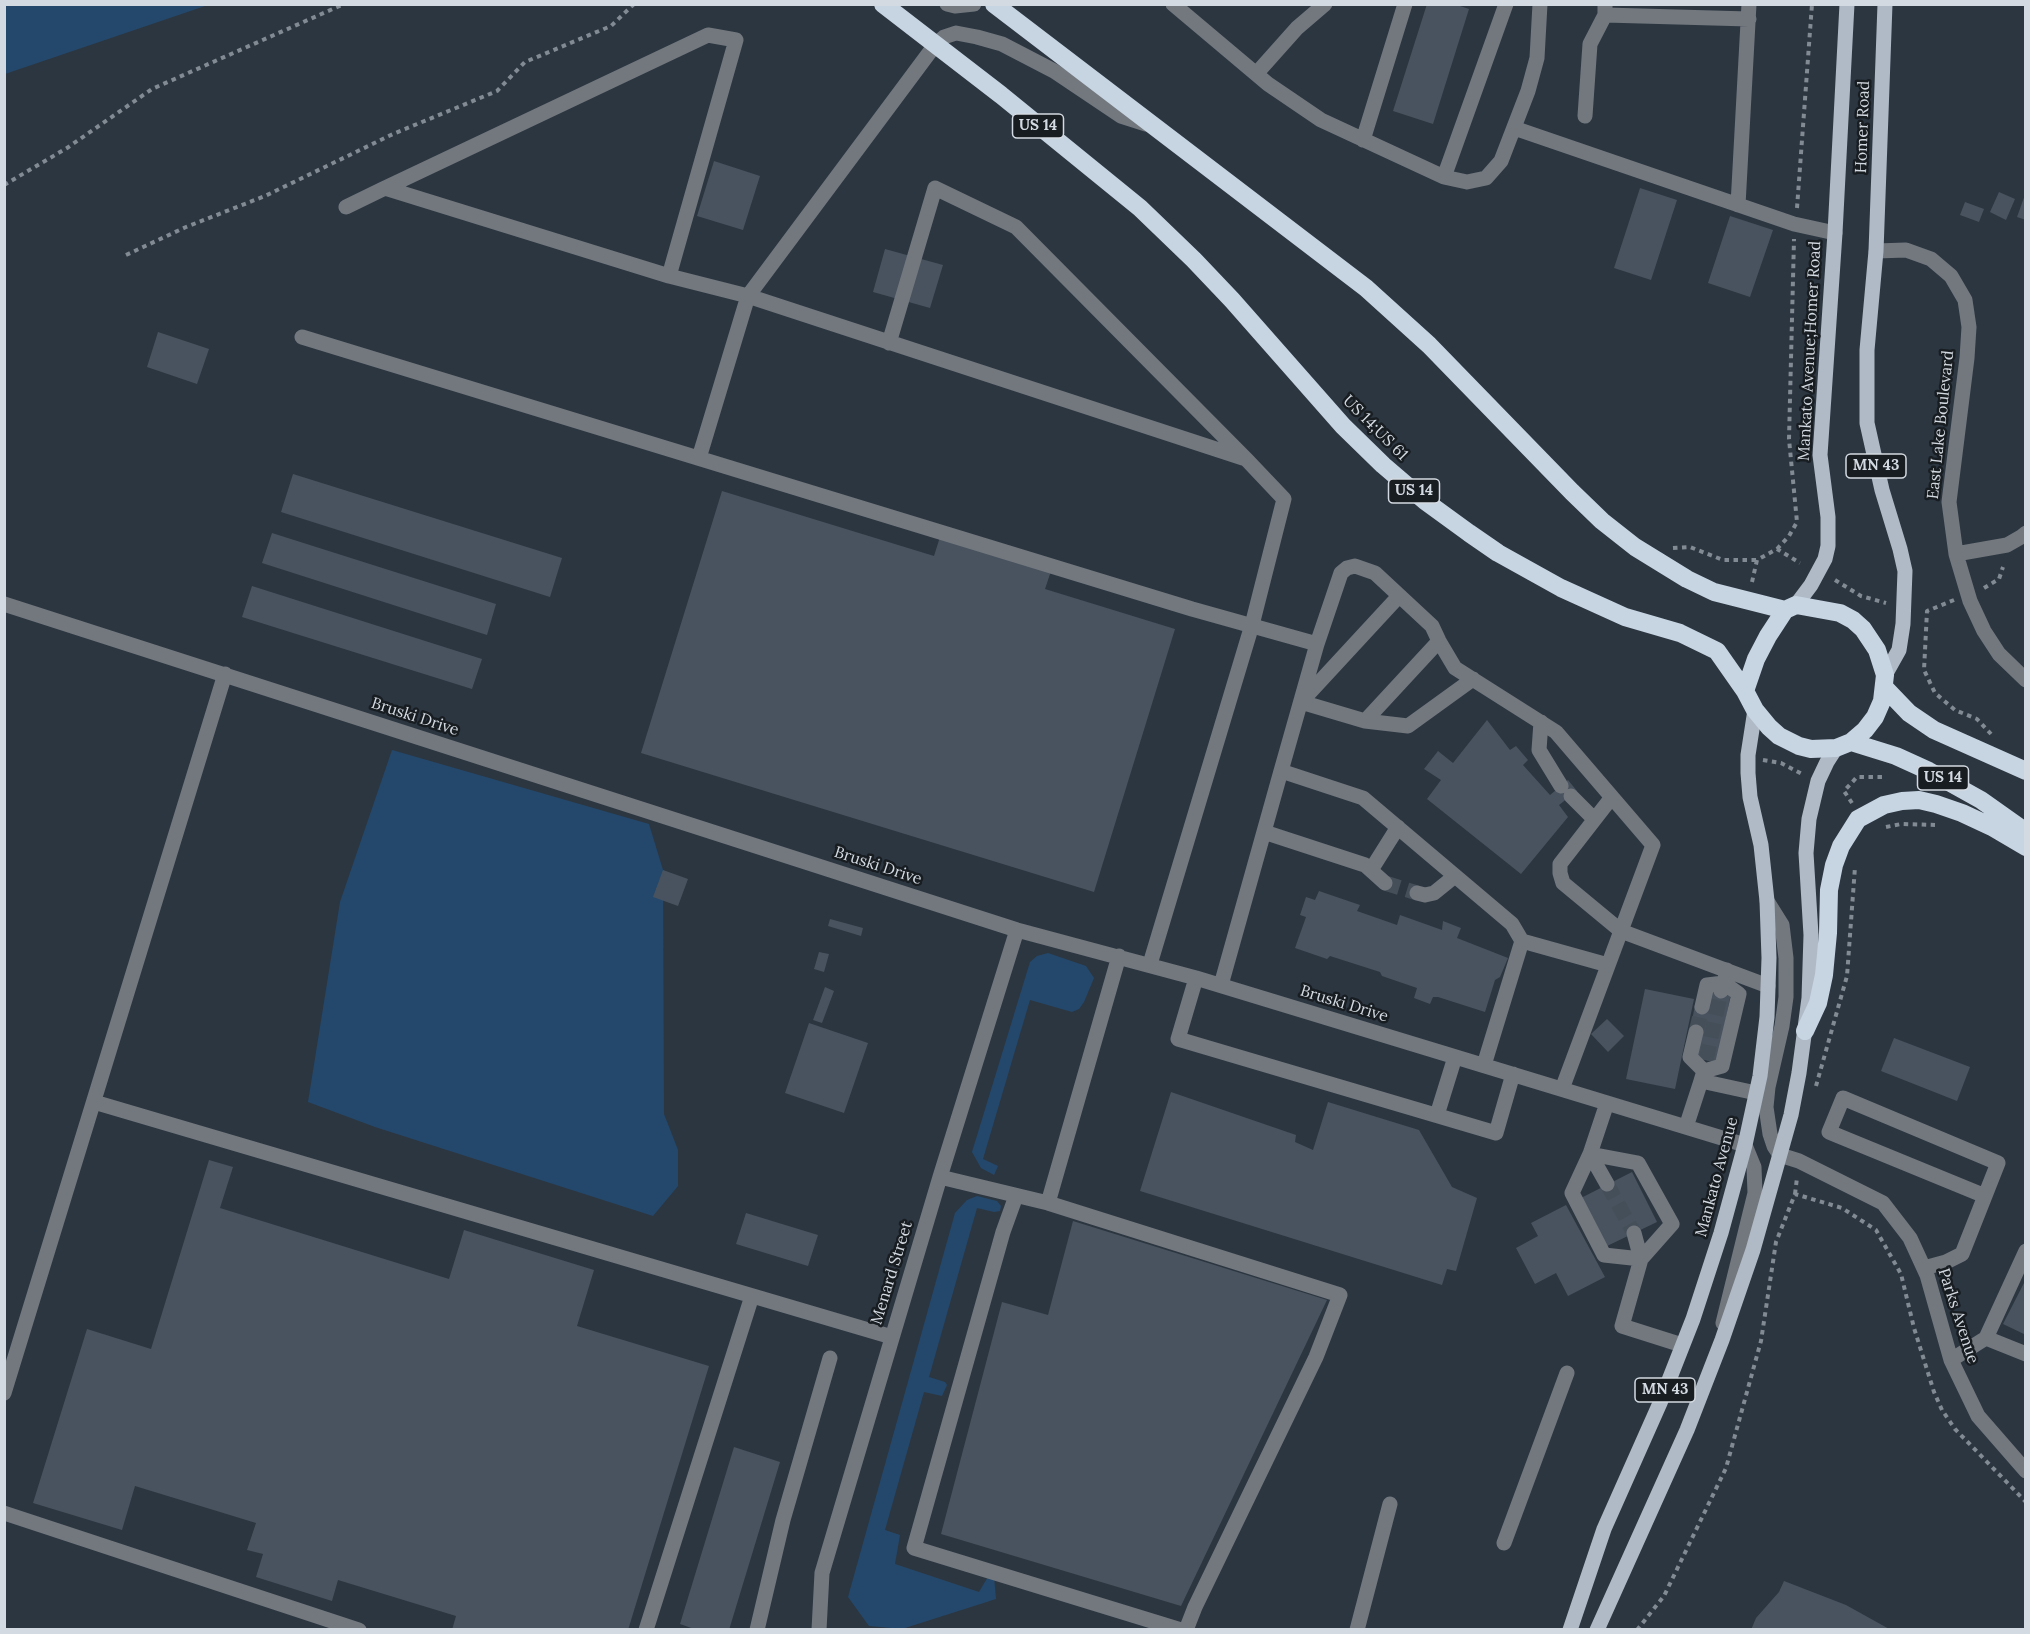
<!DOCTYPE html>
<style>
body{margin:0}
#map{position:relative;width:2030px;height:1634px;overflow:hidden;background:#2c3641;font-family:Lora,serif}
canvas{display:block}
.frame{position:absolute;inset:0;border:6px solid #d4dae1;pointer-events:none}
</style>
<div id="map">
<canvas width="2030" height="1634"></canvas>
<div class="frame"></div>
</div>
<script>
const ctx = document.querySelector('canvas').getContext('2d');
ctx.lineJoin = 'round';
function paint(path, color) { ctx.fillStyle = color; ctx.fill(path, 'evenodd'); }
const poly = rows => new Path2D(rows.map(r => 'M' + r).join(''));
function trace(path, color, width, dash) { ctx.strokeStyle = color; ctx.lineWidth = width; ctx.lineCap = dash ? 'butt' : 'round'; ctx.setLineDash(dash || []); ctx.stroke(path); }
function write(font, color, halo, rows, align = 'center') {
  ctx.font = font + ' Lora,serif'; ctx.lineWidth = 5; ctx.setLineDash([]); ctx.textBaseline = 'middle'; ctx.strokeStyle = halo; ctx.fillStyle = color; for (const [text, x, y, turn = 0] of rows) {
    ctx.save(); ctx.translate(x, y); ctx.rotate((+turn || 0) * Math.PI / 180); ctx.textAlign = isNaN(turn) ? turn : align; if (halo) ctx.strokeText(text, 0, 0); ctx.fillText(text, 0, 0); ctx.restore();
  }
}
const green = poly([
 [5,4,208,4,208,5,5,74],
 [392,750,649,824,663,870,664,1114,678,1150,678,1186,653,1216,375,1127,308,1102,340,902],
 [1048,953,1086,966,1094,978,1084,1002,1079,1009,1072,1012,1030,1000,983,1159,998,1166,994,1175,981,1168,972,1152,1030,962,1037,956],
 [977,1196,997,1201,1001,1206,1000,1211,994,1212,977,1208,929,1377,945,1382,947,1385,942,1396,924,1392,885,1530,900,1535,895,1564,979,1592,989,1575,994,1576,996,1599,902,1629,869,1626,848,1597,955,1213,967,1200]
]);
const building = poly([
 [1427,4,1454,4,1469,9,1433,124,1393,111],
 [714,161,760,176,743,230,697,216],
 [1640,188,1677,200,1651,280,1614,268],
 [1999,192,2015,199,2006,220,1990,212],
 [2026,192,2026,220,2017,217],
 [1965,202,1984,209,1979,222,1960,215],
 [1730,216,1773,230,1750,297,1708,283],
 [885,249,943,265,930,308,873,292],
 [158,332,209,349,197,384,147,367],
 [293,474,562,558,550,597,281,512],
 [722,491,934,556,940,537,1051,571,1045,589,1175,629,1094,892,641,753],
 [272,533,496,604,487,635,262,563],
 [252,586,482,659,472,689,242,617],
 [1487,720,1510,750,1516,746,1528,760,1523,765,1550,795,1568,780,1577,791,1559,805,1568,817,1521,874,1427,799,1441,780,1424,769,1438,751,1453,763],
 [663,870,688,879,678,906,653,897],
 [1319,891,1360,905,1357,911,1397,925,1400,915,1442,930,1443,921,1461,928,1457,938,1508,958,1500,977,1495,980,1485,1012,1438,997,1433,997,1430,1004,1414,998,1417,988,1382,976,1380,972,1330,956,1327,959,1295,948,1306,917,1300,915,1306,897,1315,900],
 [830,919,863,928,861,936,828,926],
 [819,952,829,954,824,972,814,969],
 [825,987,834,991,822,1023,813,1020],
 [1645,989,1694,999,1675,1089,1626,1079],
 [1712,990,1731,993,1717,1063,1697,1058,1690,1031,1695,1005,1707,1008],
 [1607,1019,1624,1036,1608,1052,1591,1034],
 [809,1023,868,1043,844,1113,785,1093],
 [1894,1038,1970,1067,1957,1101,1881,1071],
 [1171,1092,1296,1135,1295,1142,1313,1150,1328,1102,1419,1130,1452,1187,1477,1198,1456,1271,1447,1269,1442,1285,1140,1191],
 [209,1160,233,1167,220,1208,449,1279,464,1230,594,1270,577,1326,709,1366,628,1630,452,1630,456,1616,338,1580,332,1601,256,1577,263,1554,247,1550,256,1523,135,1486,122,1530,33,1503,87,1329,151,1349],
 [1632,1172,1657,1222,1605,1247,1581,1198],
 [1566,1205,1605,1277,1568,1296,1556,1273,1535,1284,1516,1248,1538,1236,1531,1223],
 [746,1213,818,1235,808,1266,736,1244],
 [1073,1221,1327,1300,1181,1606,941,1534,1002,1302,1048,1315],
 [2026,1279,2026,1335,2003,1324],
 [734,1447,780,1462,729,1630,697,1630,680,1624],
 [1784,1581,1846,1605,1891,1630,1751,1630,1756,1618,1779,1592]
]);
const minorTunnel = poly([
 [1385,883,1417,893],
 [1696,1032,1702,1007],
 [1706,1060,1721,991],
 [1607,1184,1634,1233]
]);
const path = poly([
 [4,185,67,148,152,89,344,4],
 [1797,208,1812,4],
 [126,255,186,227,265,196,393,134,497,91,525,62,611,26,634,4],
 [1673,548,1690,547,1723,560,1757,560],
 [1777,549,1789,536,1797,522,1789,439,1794,239],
 [1835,580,1861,596,1886,603],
 [1752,582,1757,560,1777,549,1800,563],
 [1984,588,1999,579,2003,567],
 [1954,600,1927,611,1924,670,1935,693,1955,710,1977,719,1991,734],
 [1763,760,1781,763,1802,774],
 [1852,803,1844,791,1857,777,1882,777],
 [1886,827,1901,824,1935,825],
 [1816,1086,1847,976,1855,867],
 [1795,1194,1797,1178],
 [1637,1630,1664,1596,1726,1468,1761,1341,1776,1242,1795,1194,1842,1208,1876,1230,1901,1274,1914,1328,1934,1392,1942,1410,1955,1429,2026,1502]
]);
const minor = poly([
 [947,4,955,6,974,4],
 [1173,4,1268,84,1321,120,1444,177,1467,182,1486,178,1501,161,1528,91,1537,58,1540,4],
 [1605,4,1605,15,1749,19],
 [1256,74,1297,28,1325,4],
 [1585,116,1590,44,1605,15],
 [1514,128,1794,224,1835,233],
 [1363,140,1405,4],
 [1444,177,1506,4],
 [385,188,708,35,736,40,669,276],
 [1738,205,1749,4],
 [346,207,385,188,669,276,748,296,1243,458],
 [1876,251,1906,250,1931,259,1951,276,1965,300,1969,327,1967,358,1949,502,1956,554,1970,601,1984,631,1999,654,2026,680],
 [302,337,1192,609,1317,644,1281,771],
 [889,343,935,188,1016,227,1247,460,1284,499,1252,625,1150,964],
 [699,458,748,296,935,45,944,37,956,33,977,37,1002,44,1054,71,1121,116,1146,124],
 [1956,554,2007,545,2021,537,2026,533],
 [1399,596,1301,702,1365,721,1439,641],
 [4,604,1017,930,1196,978,1745,1145,1754,1167,1755,1193,1723,1323],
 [1317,644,1341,573,1347,568,1355,566,1375,573,1432,626,1439,641,1455,668,1556,732,1653,845,1562,1089],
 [1365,721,1408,726,1473,679],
 [1541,722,1539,750,1561,786],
 [1571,796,1594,819],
 [1612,797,1560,864,1560,873,1563,883,1621,931,1768,986],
 [1264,832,1365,865,1385,883],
 [1371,870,1398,827],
 [1417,893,1425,895,1434,893,1455,876],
 [1767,901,1782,925,1786,958,1786,997,1782,1026,1768,1087,1766,1107,1770,1134,1774,1146,1780,1155,1799,1161,1883,1203,1910,1238,1927,1275,1951,1360,1978,1416,2026,1471],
 [1522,941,1608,965],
 [1196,978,1178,1039,1496,1133,1513,1074],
 [1221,985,1281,771,1363,798,1512,924,1522,941,1484,1065],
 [1702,1007,1707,985,1724,983,1721,991],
 [1696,1032,1690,1057,1704,1071],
 [1701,1081,1704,1071,1722,1066,1739,994,1724,983,1727,970],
 [94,1102,892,1337],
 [1607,1103,1590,1154,1638,1163,1672,1224,1641,1259,1634,1233],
 [1437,1115,1455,1057],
 [1686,1127,1701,1081,1756,1093],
 [1590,1154,1572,1193,1604,1255,1641,1259,1622,1326,1682,1345],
 [1590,1154,1607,1184],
 [940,1177,1048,1203,1340,1295,1316,1357,1195,1607,1186,1630],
 [1016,1196,1003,1232,914,1548,1181,1630],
 [1048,1203,1119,956],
 [1924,1268,1946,1262,1962,1254,1998,1163,1843,1098,1829,1132,1985,1196],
 [1986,1338,2026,1354],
 [1951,1360,1986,1338,2026,1251],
 [4,1393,225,674],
 [4,1513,359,1630],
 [1504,1543,1567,1373],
 [646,1630,752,1296],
 [757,1630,783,1520,830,1358],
 [819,1630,822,1573,940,1177,1017,930],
 [1357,1630,1390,1504]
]);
const major = poly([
 [1796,605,1811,585,1825,559,1828,546,1828,517,1820,455,1835,233,1847,4],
 [1885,675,1899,650,1903,624,1905,571,1900,549,1882,490,1867,423,1867,350,1876,251,1885,4],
 [1570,1630,1604,1529,1660,1403,1693,1319,1721,1233,1745,1145,1760,1076,1767,1017,1769,958,1767,901,1761,845,1750,797,1748,773,1748,755,1755,710],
 [1597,1630,1687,1430,1722,1340,1753,1250,1791,1115,1799,1073,1809,998,1811,935,1806,853,1809,819,1818,781,1827,762,1836,748]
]);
const highway = poly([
 [883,4,1001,95,1140,208,1194,260,1232,300,1343,426,1383,465,1425,501,1469,533,1498,553,1561,588,1625,617,1680,633,1717,651,1745,691,1755,710,1769,727,1779,736,1799,746,1811,749,1836,748,1851,742,1865,730,1875,717,1882,701,1885,675,1877,650,1863,629,1853,620,1840,613,1796,605,1785,610,1768,636,1756,659,1745,691],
 [994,4,1366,288,1429,345,1572,492,1602,521,1635,547,1687,579,1714,592,1785,610],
 [1885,688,1909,713,1934,730,2026,771],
 [1851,742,1896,756,1929,771,1981,800,2026,832],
 [1805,1031,1818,1003,1824,975,1828,933,1829,890,1834,865,1841,846,1858,819,1884,805,1902,801,1919,800,1936,804,1962,813,1992,827,2026,847]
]);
const shields = [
 [1038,126,51],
 [1876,466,60],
 [1414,491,51],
 [1943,778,51],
 [1665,1390,60]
];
const shieldNames = [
 ["US 14",1038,126],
 ["MN 43",1876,466],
 ["US 14",1414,491],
 ["US 14",1943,778],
 ["MN 43",1665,1390]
];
const streetNames = [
 ["Homer Road",1863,127,-88],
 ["Mankato Avenue;Homer Road",1810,351,-87],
 ["East Lake Boulevard",1941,425,-84],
 ["US 14;US 61",1375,428,45],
 ["Bruski Drive",415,717,18],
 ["Bruski Drive",878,866,18],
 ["Bruski Drive",1344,1004,17],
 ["Mankato Avenue",1717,1177,-75],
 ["Menard Street",892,1273,-73],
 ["Parks Avenue",1958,1316,72]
];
paint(green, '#24486b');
paint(building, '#48535f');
trace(minorTunnel, '#454f59', 15, [15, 8]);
trace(path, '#828a93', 4, [4.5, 4.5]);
trace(minor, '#73787e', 15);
trace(major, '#afbac6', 15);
trace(highway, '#c7d4e2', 18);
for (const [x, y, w] of shields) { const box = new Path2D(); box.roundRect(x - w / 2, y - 12, w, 24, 4.5); ctx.fillStyle = '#181d22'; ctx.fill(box); trace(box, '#d4dae1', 1.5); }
write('bold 15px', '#d4dae1', null, shieldNames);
write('16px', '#d4dae1', '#181d22', streetNames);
</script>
